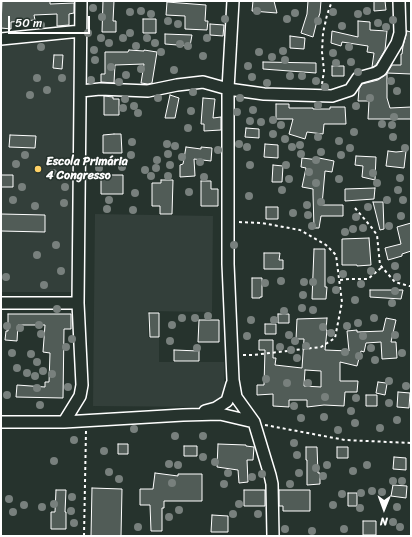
<!DOCTYPE html>
<meta charset="utf-8">
<style>
body{margin:0}
#map{position:relative;width:412px;height:537px;overflow:hidden;background:#26332d;font-family:Sriracha,sans-serif}
canvas{display:block}
.frame{position:absolute;inset:0;border:2px solid #fff;pointer-events:none}
.north{position:absolute;left:364px;top:489px;width:40px;height:40px;-webkit-text-stroke:3px #26332d;paint-order:stroke;rotate:181deg;font-size:11px;font-weight:700;line-height:16px;text-align:center;color:#fff}
.north::after{content:'';display:block;margin:auto;width:14px;height:18px;background:#fff;clip-path:polygon(50% 0,100% 100%,50% 72%,0 100%)}
.scale{position:absolute;left:8px;top:16px;width:82px;height:18px;box-sizing:border-box;border:2px solid #fff;border-top:0;padding-left:5px;font-size:12px;line-height:14px;white-space:nowrap;color:#fff;-webkit-text-stroke:3px #26332d;paint-order:stroke}
</style>
<div id="map">
<canvas width="412" height="537"></canvas>
<div class="frame"></div>
<div class="north">N</div>
<div class="scale">50 m</div>
</div>
<script>
const ctx = document.querySelector('canvas').getContext('2d');
ctx.lineJoin = 'round';
function paint(path, color) { ctx.fillStyle = color; ctx.fill(path, 'evenodd'); }
const poly = rows => new Path2D(rows.map(r => 'M' + r).join(''));
function trace(path, color, width, dash) { ctx.strokeStyle = color; ctx.lineWidth = width; ctx.lineCap = dash ? 'butt' : 'round'; ctx.setLineDash(dash || []); ctx.stroke(path); }
function write(font, color, halo, rows, align = 'center') {
  ctx.font = font + ' Sriracha,sans-serif'; ctx.lineWidth = 3; ctx.setLineDash([]); ctx.textBaseline = 'middle'; ctx.strokeStyle = halo; ctx.fillStyle = color; for (const [text, x, y, turn = 0] of rows) {
    ctx.save(); ctx.translate(x, y); ctx.rotate((+turn || 0) * Math.PI / 180); ctx.textAlign = isNaN(turn) ? turn : align; if (halo) ctx.strokeText(text, 0, 0); ctx.fillText(text, 0, 0); ctx.restore();
  }
}
const built = poly([
 [77,39,75,292,1,292,1,46],
 [95,214,213,216,212,312,148,311,148,337,159,338,159,362,224,362,224,397,214,407,93,406]
]);
const building = poly([
 [2,1,50,1,50,4,74,3,74,13,69,14,69,25,57,26,57,14,34,15,35,20,11,22,11,29,1,28,2,1],
 [103,1,114,1,113,21,116,21,116,32,102,32,103,1],
 [253,1,274,1,277,13,252,11,253,1],
 [308,1,321,1,320,13,316,25,313,37,301,33,307,14,308,1],
 [374,1,385,1,386,10,374,11,374,1],
 [167,2,206,5,205,21,208,21,207,30,185,29,185,16,166,15,167,2],
 [143,19,156,19,156,33,143,33,143,19],
 [358,21,370,22,370,30,387,31,385,50,376,65,373,67,372,67,374,53,367,52,368,46,342,42,341,46,331,43,332,31,358,37,358,21],
 [210,24,224,25,223,36,210,35,210,24],
 [407,31,411,32,411,74,387,73,392,65,401,65,401,54,402,54,403,46,407,31],
 [165,34,192,35,190,46,165,44,165,34],
 [290,36,305,38,304,49,290,48,290,36],
 [129,50,144,51,144,50,157,52,152,83,148,84,141,83,144,64,115,65,114,83,101,82,101,74,105,74,105,52,128,52,129,50],
 [54,55,63,55,62,69,53,68,54,55],
 [263,62,316,63,316,73,263,69,263,62],
 [332,66,344,66,344,76,332,76,332,66],
 [387,74,387,98,390,108,411,107,411,119,368,119,369,101,358,101,359,89,362,84,378,80,387,74],
 [170,95,179,98,175,118,165,118,170,95],
 [104,96,113,97,113,99,119,99,119,115,104,115,104,96],
 [203,98,215,99,213,118,221,117,221,130,204,131,204,124,201,124,203,98],
 [276,104,289,104,289,108,313,108,313,109,330,109,330,107,345,107,346,124,324,124,323,134,307,132,305,139,289,134,293,119,276,119,276,104],
 [246,128,259,129,259,138,245,137,246,128],
 [114,134,121,134,122,153,103,153,103,135,114,134],
 [10,135,36,136,35,148,9,147,10,135],
 [265,144,278,145,278,158,264,157,265,144],
 [186,147,201,149,201,147,212,148,211,161,194,159,195,176,180,177,180,165,183,164,186,147],
 [388,151,396,152,406,151,404,168,386,166,388,151],
 [356,156,376,157,375,180,362,177,363,166,355,165,356,156],
 [302,158,319,160,319,158,334,161,332,172,325,171,322,205,343,205,343,216,321,216,319,228,314,228,313,194,313,189,302,187,306,168,301,167,302,158],
 [273,165,283,166,282,182,272,182,273,165],
 [1,175,13,175,13,187,1,187,1,175],
 [101,175,123,175,123,194,101,194,101,175],
 [161,180,173,180,172,214,160,214,160,206,152,206,152,183,161,183,161,180],
 [201,181,211,181,211,189,218,189,218,206,201,206,201,181],
 [375,188,374,199,345,201,345,189,375,188],
 [373,202,383,202,384,229,380,230,373,202],
 [266,207,278,207,278,219,266,219,266,207],
 [1,214,45,215,45,232,1,231,1,214],
 [411,223,411,251,402,254,402,256,388,260,385,248,401,244,397,227,411,223],
 [369,238,371,265,357,266,357,265,342,265,342,239,369,238],
 [314,249,325,249,325,287,327,287,326,299,312,299,314,249],
 [264,253,280,253,279,260,283,260,283,269,264,269,264,253],
 [252,278,262,278,262,297,260,297,260,298,252,298,252,278],
 [370,290,403,290,401,299,370,297,370,290],
 [149,313,159,313,159,337,150,337,149,313],
 [8,314,71,314,71,329,64,329,63,398,16,397,17,385,45,387,45,382,49,382,50,353,43,352,45,325,18,325,17,341,5,340,6,331,8,331,8,314],
 [278,314,289,314,289,323,278,323,278,314],
 [327,318,326,330,327,330,325,350,349,351,347,331,357,330,357,332,383,331,386,318,396,320,391,342,396,342,397,358,382,359,381,342,366,343,364,352,361,351,357,366,340,362,340,381,358,381,357,392,345,392,344,406,324,405,307,407,307,400,289,400,289,407,273,406,273,394,257,395,257,385,264,385,265,350,259,350,259,340,273,340,273,358,276,358,275,365,302,368,304,339,296,339,297,319,327,318],
 [305,370,321,371,321,387,304,386,305,370],
 [199,320,219,320,219,342,198,342,199,320],
 [265,324,276,324,276,334,265,334,265,324],
 [174,350,199,351,199,361,174,361,174,350],
 [378,382,386,383,387,384,385,395,376,393,378,382],
 [398,392,410,393,409,408,397,407,398,392],
 [366,395,377,395,377,406,366,406,366,395],
 [118,444,128,444,128,454,118,454,118,444],
 [218,444,246,445,246,446,254,447,253,460,247,460,248,482,239,483,238,470,217,467,218,444],
 [184,446,197,446,197,456,184,456,184,446],
 [306,447,317,447,318,473,320,473,320,484,307,485,307,460,306,460,306,447],
 [337,447,348,447,348,458,337,458,337,447],
 [394,457,406,458,406,470,393,469,394,457],
 [155,473,178,476,178,474,202,474,202,501,164,501,164,508,162,508,162,531,151,531,150,505,140,505,140,489,153,489,155,473],
 [393,485,407,486,406,498,391,496,393,485],
 [92,488,122,489,121,536,91,536,92,488],
 [56,490,66,490,65,512,66,512,66,529,51,529,51,512,55,512,56,490],
 [244,490,265,490,265,506,244,506,244,490],
 [279,490,310,490,310,511,283,511,283,506,279,506,279,490],
 [348,493,357,493,357,506,348,506,348,493],
 [212,515,228,516,228,532,211,532,212,515],
 [363,521,376,521,376,535,363,535,363,521]
]);
const path = poly([
 [322,84,324,71,322,52,323,33,327,15,332,1],
 [355,208,372,228,377,235,380,265,395,282,409,286,411,286],
 [239,222,262,223,300,230,326,245,336,255,342,302,335,338,321,347,253,355,243,355],
 [340,280,349,279,368,279,382,267],
 [265,425,345,440,411,443],
 [84,536,86,430]
]);
const minor = poly([
 [233,1,228,89,228,264,233,380,236,397,254,422,270,475,272,484,273,536],
 [1,39,81,31],
 [81,91,100,89,148,91,177,85,203,82,228,89,264,94,332,96,350,90,358,78,376,73,381,70,397,43,400,33,399,1],
 [1,303,78,303],
 [205,411,216,408,227,401,232,384],
 [1,422,64,422,183,415,220,414,254,422],
 [64,422,80,396,82,385,78,303,81,1]
]);
const trees = [
 [93,8],
 [141,11],
 [257,11],
 [367,11],
 [130,12],
 [333,12],
 [295,13],
 [151,14],
 [358,14],
 [102,17],
 [225,19],
 [287,19],
 [393,20],
 [168,21],
 [318,21],
 [378,23],
 [178,24],
 [41,25],
 [342,26],
 [386,27],
 [88,33],
 [130,33],
 [101,38],
 [123,38],
 [147,38],
 [207,38],
 [109,43],
 [155,43],
 [180,44],
 [136,46],
 [188,46],
 [41,47],
 [349,47],
 [94,50],
 [283,51],
 [161,52],
 [259,52],
 [333,53],
 [203,56],
 [272,57],
 [95,60],
 [285,60],
 [351,62],
 [336,63],
 [248,66],
 [111,67],
 [141,69],
 [174,70],
 [358,72],
 [126,75],
 [290,76],
 [302,76],
 [252,77],
 [37,78],
 [62,78],
 [91,80],
 [316,81],
 [391,81],
 [119,82],
 [267,83],
 [325,87],
 [47,90],
 [397,91],
 [193,92],
 [30,95],
 [158,98],
 [240,98],
 [370,98],
 [125,99],
 [318,105],
 [134,106],
 [356,106],
 [123,108],
 [253,110],
 [191,111],
 [237,112],
 [138,113],
 [394,117],
 [273,120],
 [250,121],
 [261,122],
 [382,124],
 [281,125],
 [392,125],
 [188,128],
 [354,132],
 [273,134],
 [318,137],
 [393,137],
 [285,139],
 [339,141],
 [132,142],
 [167,144],
 [239,144],
 [300,145],
 [175,146],
 [247,147],
 [292,147],
 [350,148],
 [405,148],
 [218,150],
 [321,152],
 [168,154],
 [301,154],
 [25,155],
 [131,155],
 [341,155],
 [182,157],
 [157,160],
 [316,160],
 [112,161],
 [200,162],
 [16,164],
 [170,165],
 [250,165],
 [286,165],
 [122,167],
 [99,168],
 [156,168],
 [145,170],
 [309,172],
 [53,173],
 [373,173],
 [151,176],
 [168,176],
 [204,177],
 [400,178],
 [289,179],
 [339,179],
 [316,183],
 [377,183],
 [22,187],
 [65,187],
 [282,190],
 [398,190],
 [189,192],
 [135,193],
 [249,196],
 [13,200],
 [109,200],
 [387,200],
 [403,200],
 [321,202],
 [64,203],
 [307,205],
 [35,206],
 [368,207],
 [107,209],
 [133,210],
 [293,213],
 [308,215],
 [401,216],
 [356,217],
 [312,226],
 [389,226],
 [363,228],
 [353,229],
 [345,232],
 [56,245],
 [234,245],
 [37,255],
 [395,266],
 [61,271],
 [371,271],
 [343,274],
 [6,277],
 [397,277],
 [331,280],
 [281,281],
 [304,282],
 [313,282],
 [265,283],
 [361,284],
 [44,285],
 [336,290],
 [395,291],
 [303,295],
 [355,300],
 [392,303],
 [302,308],
 [57,309],
 [313,310],
 [284,311],
 [208,316],
 [182,318],
 [195,318],
 [374,318],
 [251,320],
 [274,320],
 [358,323],
 [39,325],
 [172,325],
 [7,326],
 [347,326],
 [323,327],
 [20,328],
 [331,333],
 [41,334],
 [289,335],
 [395,335],
 [247,336],
 [363,336],
 [72,339],
 [170,341],
 [295,341],
 [306,346],
 [66,347],
 [280,347],
 [197,348],
 [371,348],
 [291,350],
 [345,352],
 [12,353],
 [402,353],
 [31,354],
 [359,356],
 [297,358],
 [375,360],
 [37,362],
 [17,368],
 [43,371],
 [27,373],
 [52,374],
 [35,376],
 [266,379],
 [389,381],
 [287,383],
 [308,383],
 [406,386],
 [68,387],
 [37,388],
 [7,395],
 [325,397],
 [356,398],
 [389,403],
 [40,405],
 [294,406],
 [351,411],
 [324,417],
 [301,418],
 [397,420],
 [355,423],
 [380,428],
 [134,429],
 [338,430],
 [175,436],
 [203,436],
 [74,440],
 [294,443],
 [104,451],
 [297,455],
 [203,457],
 [54,461],
 [215,462],
 [169,464],
 [178,465],
 [327,465],
 [367,465],
 [316,468],
 [353,471],
 [109,472],
 [228,473],
 [299,473],
 [262,474],
 [323,476],
 [252,477],
 [119,479],
 [393,481],
 [402,481],
 [172,483],
 [224,484],
 [290,484],
 [372,491],
 [382,492],
 [361,493],
 [342,494],
 [72,497],
 [9,499],
 [54,504],
 [239,504],
 [24,505],
 [333,505],
 [42,507],
 [397,507],
 [360,508],
 [179,510],
 [71,511],
 [13,512],
 [233,514],
 [258,514],
 [169,517],
 [393,522],
 [74,523],
 [138,527],
 [400,527],
 [285,529],
 [344,529],
 [312,531]
];
const markers = [
 [38,169,4,"#ffd166"]
];
const poiNames = [
 ["Escola Primária",46,162],
 ["4 Congresso",46,176]
];
paint(built, '#333f3a');
paint(building, '#515c57');
trace(building, '#fff', 1);
trace(minor, '#fff', 14);
trace(path, '#fff', 2, [3, 3]);
trace(minor, '#26332d', 11);
ctx.fillStyle = '#78807d';
for (const [x, y] of trees) { ctx.beginPath(); ctx.arc(x, y, 4, 0, 2 * Math.PI); ctx.fill(); }
for (const [x, y, r, color] of markers) { const dot = new Path2D(); dot.arc(x, y, r, 0, 2 * Math.PI); ctx.fillStyle = color; ctx.fill(dot); trace(dot, '#26332d', 1.5); }
write('bold 12px', '#fff', '#26332d', poiNames, 'left');
</script>
